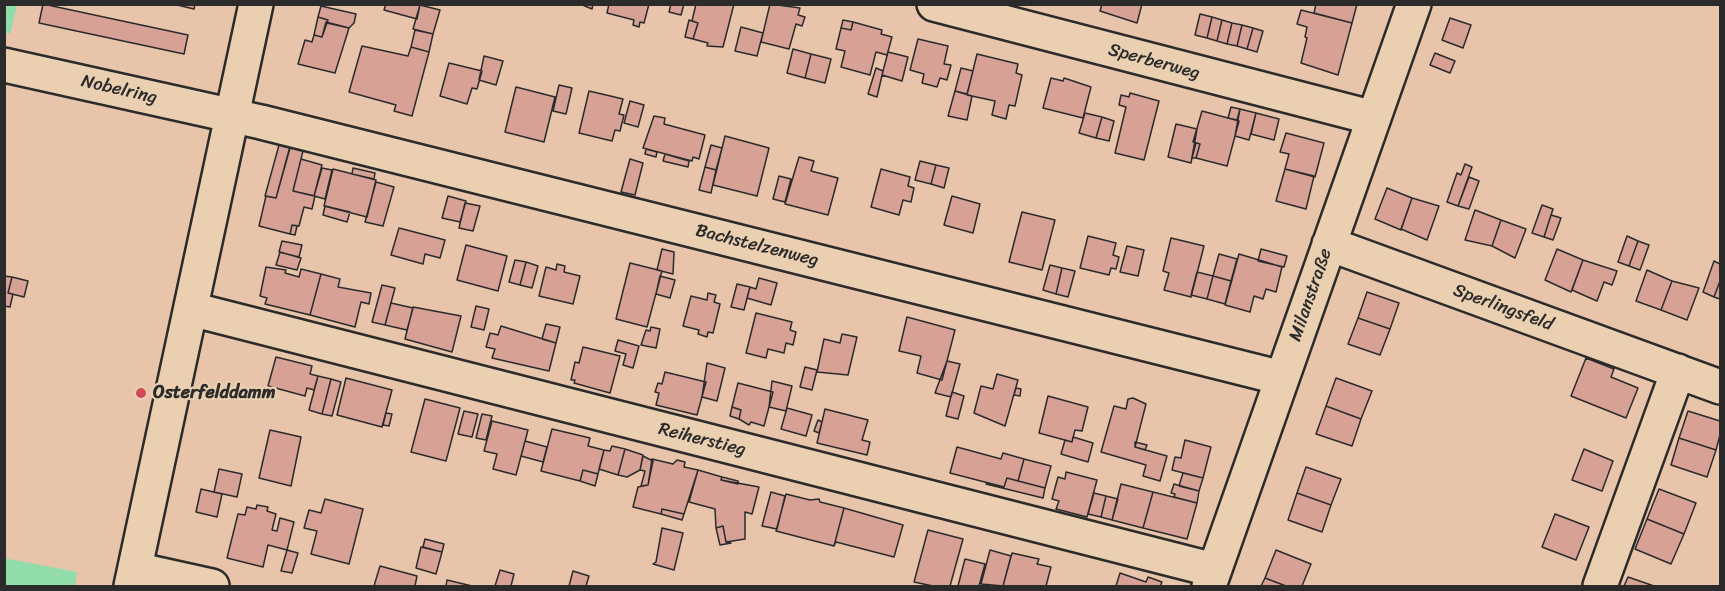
<!DOCTYPE html>
<meta charset="utf-8">
<style>
body{margin:0}
#map{position:relative;width:1725px;height:591px;overflow:hidden;background:#e8c4ab;font-family:Sriracha,sans-serif}
canvas{display:block}
.frame{position:absolute;inset:0;border:6px solid #2b2b2b;pointer-events:none}
</style>
<div id="map">
<canvas width="1725" height="591"></canvas>
<div class="frame"></div>
</div>
<script>
const ctx = document.querySelector('canvas').getContext('2d');
ctx.lineJoin = 'round';
function paint(path, color) { ctx.fillStyle = color; ctx.fill(path, 'evenodd'); }
const poly = rows => new Path2D(rows.map(r => 'M' + r).join(''));
function trace(path, color, width, dash) { ctx.strokeStyle = color; ctx.lineWidth = width; ctx.lineCap = dash ? 'butt' : 'round'; ctx.setLineDash(dash || []); ctx.stroke(path); }
function write(font, color, halo, rows, align = 'center') {
  ctx.font = font + ' Sriracha,sans-serif'; ctx.lineWidth = 4.5; ctx.setLineDash([]); ctx.textBaseline = 'middle'; ctx.strokeStyle = halo; ctx.fillStyle = color; for (const [text, x, y, turn = 0] of rows) {
    ctx.save(); ctx.translate(x, y); ctx.rotate((+turn || 0) * Math.PI / 180); ctx.textAlign = isNaN(turn) ? turn : align; if (halo) ctx.strokeText(text, 0, 0); ctx.fillText(text, 0, 0); ctx.restore();
  }
}
const green = poly([
 [4,5,17,5,10,34,5,32],
 [4,558,77,572,75,586,5,586]
]);
const building = poly([
 [43,4,188,35,184,54,39,23,43,4],
 [173,4,195,4,194,9,173,4],
 [386,4,420,4,417,19,384,10,386,4],
 [580,4,593,4,592,9,580,4],
 [609,4,649,4,644,23,640,22,639,27,633,25,634,20,607,13,609,4],
 [671,4,684,4,681,15,669,12,671,4],
 [696,4,734,4,723,47,707,46,708,43,693,39,698,23,692,21,696,4],
 [770,4,800,8,798,15,805,17,802,26,796,24,789,49,761,42,770,4],
 [1102,4,1142,4,1137,23,1100,11,1102,4],
 [1316,4,1357,4,1352,23,1314,13,1316,4],
 [420,5,440,10,433,34,413,29,420,5],
 [321,6,356,14,354,23,349,28,327,23,328,20,318,17,321,6],
 [1301,10,1352,23,1338,75,1301,63,1307,38,1305,37,1307,27,1297,24,1301,10],
 [1200,14,1212,17,1207,38,1195,35,1200,14],
 [318,17,328,20,322,37,314,35,318,17],
 [1212,17,1222,20,1217,41,1207,38,1212,17],
 [1450,18,1471,25,1463,48,1442,40,1450,18],
 [689,20,698,23,693,39,685,37,689,20],
 [843,20,853,22,851,30,841,28,843,20],
 [1222,20,1232,23,1227,44,1217,41,1222,20],
 [326,22,349,28,335,73,298,64,305,40,312,42,314,35,322,37,326,22],
 [853,22,882,30,881,34,892,37,887,55,876,52,870,75,841,67,845,51,836,49,841,28,851,30,853,22],
 [1232,23,1242,25,1237,46,1227,44,1232,23],
 [1242,25,1253,28,1247,49,1237,46,1242,25],
 [741,27,763,33,757,56,735,51,741,27],
 [1253,28,1263,31,1257,52,1247,49,1253,28],
 [415,30,433,34,429,52,411,47,415,30],
 [918,39,948,46,944,64,951,65,947,80,940,78,937,87,922,83,924,74,910,70,918,39],
 [362,46,408,56,411,47,429,52,412,116,394,111,396,105,349,92,362,46],
 [793,49,811,54,805,78,787,73,793,49],
 [888,52,908,57,902,81,882,75,888,52],
 [1435,53,1455,61,1450,73,1430,65,1435,53],
 [811,54,831,59,825,83,805,78,811,54],
 [977,54,1018,64,1016,73,1022,75,1015,106,1009,105,1006,119,992,115,995,101,967,95,977,54],
 [484,56,503,61,496,85,479,80,484,56],
 [449,63,482,71,477,89,472,88,467,104,440,96,449,63],
 [876,68,883,71,877,97,868,94,876,68],
 [961,68,973,71,967,94,955,91,961,68],
 [1051,78,1063,81,1064,78,1091,87,1083,118,1043,108,1051,78],
 [559,85,572,88,566,114,553,111,559,85],
 [516,87,555,97,544,142,505,132,516,87],
 [589,91,623,99,619,114,624,115,620,131,615,130,612,141,579,133,589,91],
 [955,91,972,96,967,120,948,116,955,91],
 [1130,93,1159,101,1144,160,1115,153,1126,107,1119,105,1121,95,1129,97,1130,93],
 [630,101,644,105,638,127,624,123,630,101],
 [1231,107,1240,109,1237,120,1228,118,1231,107],
 [1240,109,1256,113,1249,140,1235,136,1240,109],
 [1202,111,1239,121,1227,166,1196,158,1200,144,1193,142,1202,111],
 [1085,113,1102,117,1096,138,1079,133,1085,113],
 [1256,113,1279,119,1274,140,1251,134,1256,113],
 [654,116,665,118,664,124,705,135,699,159,693,157,692,161,643,148,654,116],
 [1102,117,1114,121,1109,141,1096,138,1102,117],
 [1176,124,1197,129,1191,163,1168,157,1176,124],
 [1286,133,1324,143,1315,177,1285,169,1289,154,1280,152,1286,133],
 [725,136,769,148,757,196,713,185,725,136],
 [292,139,305,143,293,191,315,196,312,209,304,207,299,226,292,225,290,234,259,226,266,196,276,198,292,139],
 [1196,143,1200,144,1196,158,1192,158,1196,143],
 [279,145,290,148,276,198,265,196,279,145],
 [711,145,722,148,716,170,705,167,711,145],
 [646,149,657,152,656,157,645,154,646,149],
 [665,154,689,161,688,167,663,161,665,154],
 [799,157,814,161,811,171,838,178,828,215,785,204,799,157],
 [301,159,322,165,314,196,293,191,301,159],
 [630,159,643,163,635,195,621,192,630,159],
 [920,161,936,165,931,184,915,180,920,161],
 [1465,164,1472,167,1458,206,1447,202,1457,173,1461,175,1465,164],
 [936,165,949,168,944,188,931,184,936,165],
 [705,167,716,170,711,193,699,190,705,167],
 [322,168,332,170,325,199,314,196,322,168],
 [353,168,375,173,374,179,352,174,353,168],
 [333,169,376,180,367,217,324,206,333,169],
 [881,169,910,177,908,186,914,188,911,202,903,200,899,215,871,207,881,169],
 [1285,169,1314,176,1306,209,1276,201,1285,169],
 [779,176,791,179,785,202,773,199,779,176],
 [1469,177,1479,181,1469,209,1458,206,1469,177],
 [376,182,394,187,383,226,365,222,376,182],
 [1387,188,1412,198,1401,230,1375,219,1387,188],
 [448,196,466,201,460,222,442,218,448,196],
 [952,196,980,204,973,233,944,225,952,196],
 [1412,198,1439,206,1427,240,1401,229,1412,198],
 [465,203,480,206,473,231,459,228,465,203],
 [1542,205,1553,209,1544,237,1532,233,1542,205],
 [325,206,350,212,347,222,323,215,325,206],
 [1475,210,1501,220,1492,246,1465,240,1475,210],
 [1022,212,1055,220,1042,270,1009,262,1022,212],
 [1551,215,1561,218,1553,240,1544,237,1551,215],
 [1501,220,1526,229,1515,258,1492,246,1501,220],
 [292,225,297,226,295,235,290,234,292,225],
 [399,228,445,240,440,258,425,254,423,264,391,255,399,228],
 [1088,236,1116,243,1113,255,1119,257,1116,269,1111,268,1109,275,1080,268,1088,236],
 [1627,236,1638,241,1629,266,1618,262,1627,236],
 [1171,238,1204,246,1191,297,1164,290,1169,273,1163,271,1171,238],
 [282,241,302,245,299,257,279,252,282,241],
 [1638,241,1649,245,1640,270,1629,266,1638,241],
 [466,245,507,256,498,291,457,280,466,245],
 [1127,246,1144,250,1138,276,1120,272,1127,246],
 [662,249,674,252,673,274,657,270,662,249],
 [1261,249,1287,256,1284,267,1258,261,1261,249],
 [1557,249,1583,260,1571,292,1545,280,1557,249],
 [280,252,301,258,297,270,276,265,280,252],
 [1219,254,1237,259,1231,281,1213,276,1219,254],
 [1239,254,1282,267,1276,292,1266,289,1263,299,1254,296,1250,312,1225,305,1239,254],
 [515,260,526,262,520,285,509,282,515,260],
 [1583,260,1617,271,1612,285,1604,282,1597,301,1572,290,1583,260],
 [1714,261,1720,264,1720,281,1714,297,1703,292,1714,261],
 [526,262,538,266,532,288,520,285,526,262],
 [630,263,662,271,647,327,616,319,630,263],
 [557,264,565,266,564,272,580,276,573,304,539,296,546,267,556,270,557,264],
 [1050,265,1062,268,1056,294,1043,290,1050,265],
 [266,267,286,270,285,273,299,277,301,269,321,274,310,315,265,304,267,298,260,296,266,267],
 [1062,268,1075,271,1068,297,1056,294,1062,268],
 [1647,270,1672,281,1661,310,1636,301,1647,270],
 [1197,272,1213,276,1207,299,1191,295,1197,272],
 [321,274,340,279,338,287,371,293,369,304,361,302,355,327,310,315,321,274],
 [4,276,12,277,8,293,13,294,10,307,4,306,4,276],
 [660,276,675,280,670,298,656,294,660,276],
 [1213,276,1231,281,1225,304,1207,299,1213,276],
 [12,277,28,281,24,297,8,293,12,277],
 [759,278,777,283,771,305,747,298,750,287,756,289,759,278],
 [1672,281,1699,288,1687,320,1661,310,1672,281],
 [1720,281,1720,299,1714,297,1720,281],
 [737,284,750,287,744,310,731,307,737,284],
 [382,285,395,288,385,325,372,322,382,285],
 [1367,292,1399,303,1390,329,1358,318,1367,292],
 [708,293,716,295,714,302,720,304,713,333,708,332,707,337,698,334,699,330,683,326,691,296,707,300,708,293],
 [391,303,413,308,407,330,385,325,391,303],
 [476,306,489,309,484,330,471,327,476,306],
 [413,307,461,316,452,352,405,339,413,307],
 [756,313,792,322,790,330,796,332,793,345,786,343,784,353,768,349,766,358,746,353,756,313],
 [907,317,955,330,942,380,917,373,921,356,899,351,907,317],
 [1358,318,1390,329,1380,355,1348,344,1358,318],
 [546,324,560,327,556,343,542,339,546,324],
 [501,326,556,343,549,371,492,358,495,349,486,347,490,333,498,335,501,326],
 [651,327,660,329,656,348,641,345,646,330,650,331,651,327],
 [842,334,857,337,848,375,817,372,824,339,840,343,842,334],
 [618,340,639,346,633,368,623,365,626,354,615,351,618,340],
 [583,347,620,356,610,393,574,383,575,380,571,380,575,362,579,363,583,347],
 [276,357,312,366,310,374,318,376,314,390,307,388,305,396,268,386,276,357],
 [1586,358,1614,369,1611,377,1638,388,1626,418,1571,396,1586,358],
 [947,361,960,364,951,397,935,393,947,361],
 [707,363,725,368,717,401,702,397,707,363],
 [805,367,817,370,812,390,800,387,805,367],
 [665,372,706,382,697,415,656,405,659,393,655,392,658,383,662,384,665,372],
 [997,374,1018,380,1005,426,974,413,981,386,993,389,997,374],
 [318,376,331,379,322,414,309,410,318,376],
 [346,378,392,390,382,427,337,415,346,378],
 [1336,378,1372,391,1361,419,1326,406,1336,378],
 [331,379,341,382,332,416,322,414,331,379],
 [772,381,792,386,786,411,769,407,772,381],
 [738,383,773,392,764,426,751,422,749,425,739,419,741,410,732,407,738,383],
 [1016,388,1021,389,1020,396,1014,395,1016,388],
 [952,392,964,396,958,419,946,416,952,392],
 [1048,396,1088,407,1082,431,1075,430,1072,442,1039,433,1048,396],
 [1133,398,1146,404,1135,447,1167,456,1160,481,1143,476,1146,465,1101,452,1114,406,1126,409,1128,399,1133,398],
 [425,399,460,408,446,461,411,452,425,399],
 [1326,406,1361,419,1352,446,1316,434,1326,406],
 [732,407,741,410,739,419,730,416,732,407],
 [787,408,812,415,806,436,781,429,787,408],
 [825,409,868,420,862,440,870,442,867,455,817,443,825,409],
 [464,411,478,414,472,437,458,434,464,411],
 [1688,411,1720,421,1720,435,1716,450,1679,438,1688,411],
 [386,413,392,414,389,426,383,425,386,413],
 [482,414,492,416,486,440,476,438,482,414],
 [818,420,822,422,819,433,814,431,818,420],
 [492,421,528,430,516,475,493,469,497,454,484,451,492,421],
 [552,429,590,438,588,446,604,450,598,474,583,470,580,481,541,471,552,429],
 [270,430,301,437,291,486,259,478,270,430],
 [1073,437,1093,443,1088,462,1061,454,1065,440,1072,442,1073,437],
 [1679,438,1716,450,1707,477,1671,465,1679,438],
 [1185,440,1211,447,1203,478,1172,470,1175,457,1181,458,1185,440],
 [525,441,547,447,543,462,521,456,525,441],
 [1135,442,1147,445,1145,450,1135,447,1135,442],
 [612,446,625,449,618,475,599,469,604,450,610,451,612,446],
 [957,447,1001,459,1003,453,1024,459,1018,481,1007,478,1004,487,950,473,957,447],
 [625,449,643,455,640,470,627,477,618,475,625,449],
 [1584,449,1613,461,1602,491,1572,480,1584,449],
 [643,456,653,461,648,485,641,486,645,471,640,470,643,456],
 [652,459,673,464,677,460,685,462,684,467,698,470,684,514,662,509,661,514,633,507,638,487,648,485,652,459],
 [1024,459,1051,466,1045,488,1018,481,1024,459],
 [1306,467,1341,479,1331,505,1297,493,1306,467],
 [219,469,242,474,237,497,214,492,219,469],
 [583,470,598,474,595,486,580,481,583,470],
 [698,470,722,477,721,480,759,487,752,514,745,512,745,539,726,542,723,526,716,528,715,509,689,502,698,470],
 [1066,472,1097,480,1087,517,1056,509,1059,501,1052,499,1058,477,1065,479,1066,472],
 [1183,473,1203,478,1199,491,1179,486,1183,473],
 [722,477,738,481,738,484,721,480,722,477],
 [1007,478,1045,488,1043,498,986,484,1004,487,1007,478],
 [1121,484,1153,492,1143,528,1112,520,1121,484],
 [1174,484,1199,491,1197,503,1174,497,1175,494,1171,493,1174,484],
 [201,489,222,494,217,517,196,512,201,489],
 [1659,489,1696,503,1684,534,1647,519,1659,489],
 [771,492,785,496,777,529,762,526,771,492],
 [1153,492,1197,503,1187,539,1143,528,1153,492],
 [1094,493,1106,496,1101,517,1088,514,1094,493],
 [1297,493,1331,505,1322,532,1288,520,1297,493],
 [786,494,810,500,819,499,820,502,844,508,834,546,776,531,786,494],
 [1106,496,1118,499,1112,520,1101,517,1106,496],
 [325,499,363,509,349,564,311,554,317,531,304,528,309,510,321,513,325,499],
 [257,505,268,507,267,511,276,514,272,530,277,531,280,518,294,522,287,550,268,545,263,567,227,558,238,514,245,515,247,507,256,509,257,505],
 [844,508,903,525,894,557,836,542,834,546,844,508],
 [662,509,684,514,682,520,661,514,662,509],
 [1555,514,1589,527,1576,560,1542,547,1555,514],
 [1647,519,1684,534,1671,564,1635,549,1647,519],
 [723,526,726,542,731,543,720,545,716,528,723,526],
 [662,528,683,533,674,570,653,564,656,562,662,528],
 [928,530,963,539,950,586,933,586,914,582,928,530],
 [425,539,444,544,442,552,423,547,425,539],
 [421,547,442,552,436,574,416,568,421,547],
 [287,550,298,553,292,573,281,571,287,550],
 [990,550,1011,556,1003,586,981,584,990,550],
 [1276,550,1311,564,1302,586,1286,586,1265,578,1276,550],
 [1012,553,1039,559,1037,564,1051,567,1046,586,1003,586,1012,553],
 [965,559,985,564,979,586,958,586,965,559],
 [380,566,417,576,415,586,374,586,380,566],
 [500,570,514,574,511,586,495,586,500,570],
 [573,571,589,576,586,586,569,586,573,571],
 [1120,573,1146,582,1148,577,1162,582,1160,586,1116,586,1120,573],
 [1628,577,1654,586,1624,586,1628,577],
 [1265,578,1286,586,1261,586,1265,578],
 [447,580,472,586,446,586,447,580]
]);
const minor = poly([
 [934,4,1374,118],
 [4,65,261,122,1282,378],
 [1329,244,1720,387],
 [191,309,1214,570],
 [135,569,212,586],
 [131,586,256,4],
 [1209,586,1414,4],
 [1600,586,1678,371]
]);
const markers = [
 [141,393,6,"#d1495b"]
];
const streetNames = [
 ["Sperberweg",1154,62,15],
 ["Nobelring",119,90,13],
 ["Bachstelzenweg",757,246,14],
 ["Milanstraße",1311,295,-71],
 ["Sperlingsfeld",1503,308,20],
 ["Reiherstieg",702,440,14]
];
const poiNames = [
 ["Osterfelddamm",153,393]
];
paint(green, '#92dbab');
paint(building, '#d7a196');
trace(building, '#2b2b2b', 1.5);
trace(minor, '#2b2b2b', 38);
trace(minor, '#ead0b1', 33);
for (const [x, y, r, color] of markers) { const dot = new Path2D(); dot.arc(x, y, r, 0, 2 * Math.PI); ctx.fillStyle = color; ctx.fill(dot); trace(dot, '#ead0b1', 2); }
write('18px', '#2b2b2b', '#ead0b1', streetNames);
write('bold 18px', '#2b2b2b', '#ead0b1', poiNames, 'left');
</script>
